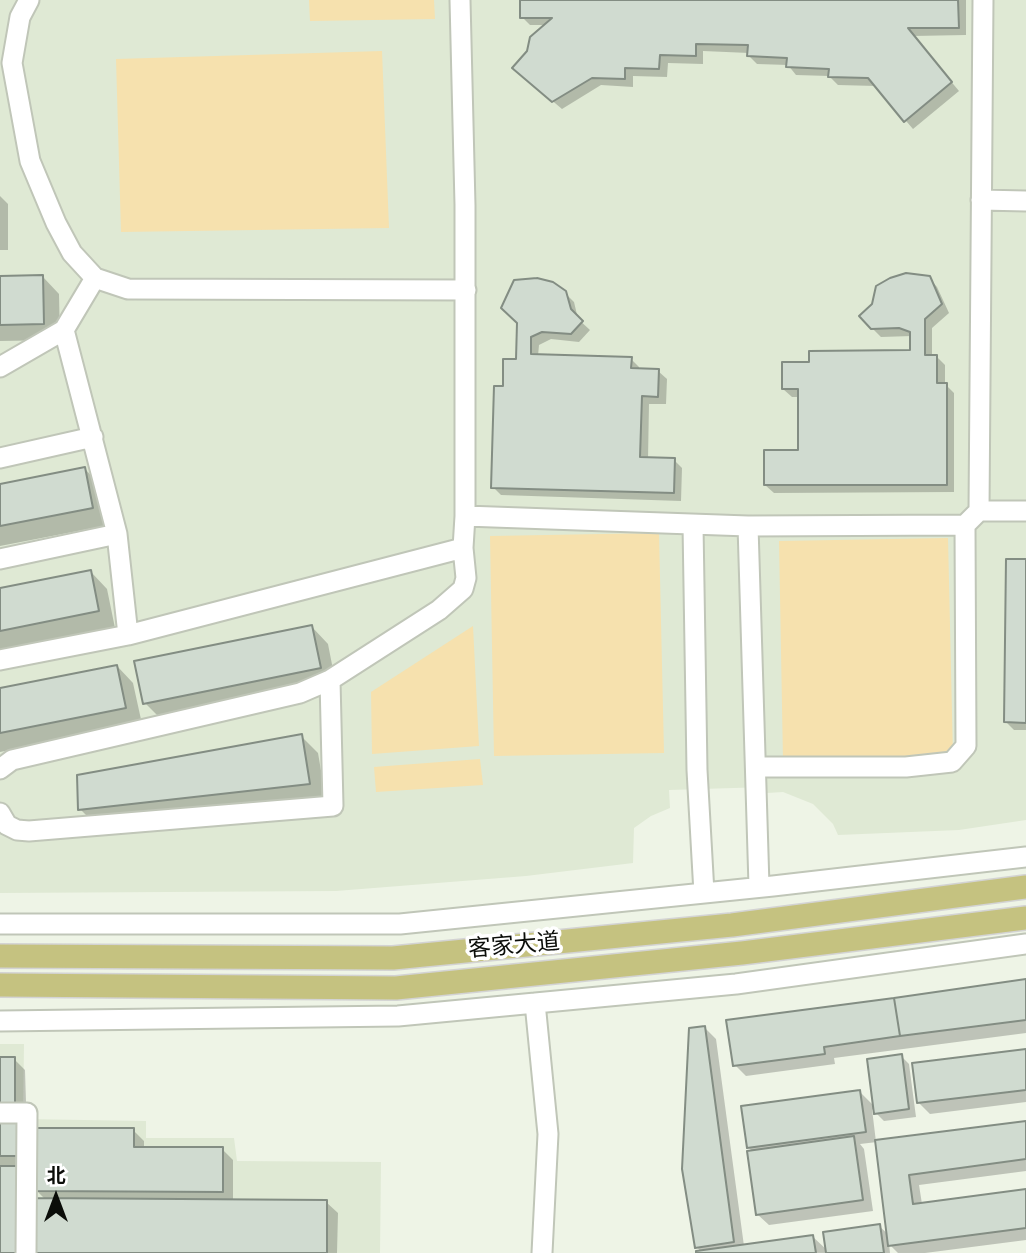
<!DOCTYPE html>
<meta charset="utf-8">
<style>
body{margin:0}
#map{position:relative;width:1026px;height:1253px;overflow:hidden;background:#eef4e6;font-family:Rubik,"Noto Sans SC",sans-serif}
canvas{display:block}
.north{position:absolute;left:21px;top:1162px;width:70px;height:70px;-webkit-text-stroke:5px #fff;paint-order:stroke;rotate:0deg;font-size:19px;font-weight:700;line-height:28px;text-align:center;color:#0b0d09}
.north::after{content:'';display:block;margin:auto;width:24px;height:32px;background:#0b0d09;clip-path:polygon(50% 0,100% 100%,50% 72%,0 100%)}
</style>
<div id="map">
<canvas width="1026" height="1253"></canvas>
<div class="north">北</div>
</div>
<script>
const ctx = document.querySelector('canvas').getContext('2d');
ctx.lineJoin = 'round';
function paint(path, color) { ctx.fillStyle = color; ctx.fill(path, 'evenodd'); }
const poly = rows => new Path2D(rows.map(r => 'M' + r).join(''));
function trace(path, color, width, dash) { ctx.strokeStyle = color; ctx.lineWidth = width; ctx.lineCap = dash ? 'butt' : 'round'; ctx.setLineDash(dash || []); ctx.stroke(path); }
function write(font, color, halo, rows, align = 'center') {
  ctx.font = font + ' Rubik,"Noto Sans SC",sans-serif'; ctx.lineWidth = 7; ctx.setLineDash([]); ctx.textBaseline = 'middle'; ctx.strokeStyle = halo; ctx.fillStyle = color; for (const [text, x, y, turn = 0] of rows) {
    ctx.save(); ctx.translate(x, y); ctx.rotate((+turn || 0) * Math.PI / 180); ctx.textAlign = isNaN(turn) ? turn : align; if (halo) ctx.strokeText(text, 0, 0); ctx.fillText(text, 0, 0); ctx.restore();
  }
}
const built = poly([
 [0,0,1026,0,1026,820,959,830,838,835,833,824,813,804,783,792,767,793,766,787,669,790,670,808,651,816,634,828,633,863,526,876,336,891,0,893],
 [0,1044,24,1044,23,1119,146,1121,146,1138,234,1138,237,1161,381,1162,380,1253,0,1253]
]);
const green = poly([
 [309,0,434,0,435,19,310,21],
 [382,51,389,228,121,232,116,59],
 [659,533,664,753,494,756,490,536],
 [948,538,953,757,783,761,779,541],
 [473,626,479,746,372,754,371,692],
 [480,759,483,785,376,792,374,767]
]);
const shadow = poly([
 [522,0,966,0,966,35,913,36,959,91,913,129,876,86,838,85,829,76,796,75,788,65,757,64,749,56,749,53,703,51,703,64,668,63,667,77,633,76,633,87,601,85,562,109,523,76,546,25,530,25,522,17],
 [0,196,8,204,8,250,0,250],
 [43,277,59,294,60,340,0,341,0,278],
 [929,278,937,287,949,313,932,328,932,357,937,357,945,365,945,384,954,393,954,492,774,493,765,485,800,452,800,397,792,397,783,389,811,363,912,352,912,336,881,337,872,328],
 [565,293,574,302,578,319,590,330,579,342,551,339,539,345,538,356,631,359,639,367,639,370,658,371,667,379,666,404,649,404,648,459,674,460,682,468,681,501,501,495,493,487,504,388,518,361,519,323],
 [85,469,101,486,109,525,0,546,0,486],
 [1026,561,1026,730,1014,730,1006,722],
 [91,572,107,589,115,628,0,650,0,590],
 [312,627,328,644,336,685,161,719,145,703],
 [117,666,133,683,142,724,0,752,0,690],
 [301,736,318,753,326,800,96,825,80,809],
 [1026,980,1026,1033,834,1058,835,1064,746,1076,735,1065],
 [705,1028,716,1039,744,1246,812,1236,828,1251,879,1226,889,1235,877,1142,860,1144,864,1149,873,1211,769,1225,757,1214,753,1152,748,1147,860,1092,875,1107,901,1056,909,1064,916,1117,884,1121,872,1109,876,1142,1026,1123,1026,1171,919,1185,922,1204,1026,1191,1026,1240,925,1253,898,1253,889,1244,890,1253,698,1253,701,1252,697,1247],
 [1026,1050,1026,1102,930,1114,919,1103],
 [0,1059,14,1059,25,1070,28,1167,16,1167,27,1179,27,1253,0,1253],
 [133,1130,144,1141,144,1148,222,1149,233,1160,233,1201,326,1202,338,1213,337,1253,35,1253,46,1200,36,1190]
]);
const building = poly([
 [520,0,958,0,959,28,908,28,952,82,904,122,868,78,828,77,829,69,786,67,787,58,747,56,748,45,696,44,696,56,660,55,659,69,625,68,625,79,592,78,552,102,512,68,527,51,530,37,552,18,520,18,520,0],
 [906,273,930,276,942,304,925,319,925,355,937,355,937,383,947,383,947,485,764,485,764,450,798,450,798,389,782,389,782,362,809,362,809,351,910,350,910,332,899,328,871,329,859,316,872,304,876,286,890,278,906,273],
 [43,275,44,324,0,325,0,276,43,275],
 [537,278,553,282,566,291,571,309,583,321,571,334,542,332,531,337,531,354,632,357,631,368,659,369,658,397,642,396,640,457,675,458,674,493,491,488,494,386,503,386,503,359,516,359,517,323,501,308,514,280,537,278],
 [85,467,93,508,0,526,0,484,85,467],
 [1006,559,1026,559,1026,723,1004,722,1006,559],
 [91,570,99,611,0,631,0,588,91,570],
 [312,625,321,668,143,704,134,661,312,625],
 [117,665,126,708,0,733,0,688,117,665],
 [302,734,310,784,78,810,77,775,302,734],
 [1026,979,1026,1020,900,1036,894,998,1026,979],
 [894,998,900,1036,824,1047,825,1054,733,1066,726,1020,894,998],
 [705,1026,734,1242,695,1248,682,1169,689,1028,705,1026],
 [1026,1049,1026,1090,917,1103,912,1063,1026,1049],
 [902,1054,909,1109,874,1114,867,1059,902,1054],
 [0,1057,15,1057,15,1106,0,1106,0,1057],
 [860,1090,866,1132,747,1148,741,1106,860,1090],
 [17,1116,18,1156,0,1156,0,1117,17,1116],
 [1026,1121,1026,1159,909,1175,913,1204,1026,1189,1026,1228,888,1246,875,1140,1026,1121],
 [34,1128,134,1128,134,1147,223,1147,223,1192,34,1191,34,1128],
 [854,1136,863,1200,756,1215,747,1151,854,1136],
 [0,1166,17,1166,16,1253,0,1253,0,1166],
 [34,1198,327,1200,327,1253,33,1253,34,1198],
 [880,1224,884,1253,826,1253,823,1232,880,1224],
 [813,1235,816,1253,696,1253,696,1251,813,1235]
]);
const minor = poly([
 [29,0,20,17,12,63,30,161,56,223,72,253,95,278,128,289,466,290],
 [460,0,465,205,465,516,748,526,965,525,979,511,983,0],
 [981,200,1026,201],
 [95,278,64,330,117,534,128,635],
 [0,367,64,330],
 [0,458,93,437],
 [979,511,1026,511],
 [693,525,697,770,704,893],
 [748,526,759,886],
 [0,559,117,534],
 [0,660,128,635,463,548],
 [757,767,906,767,952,762,966,746,965,525],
 [0,769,12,760,300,693,330,680,439,610,463,589,466,578,463,548,465,516],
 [0,813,7,825,17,830,29,831,333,806,330,680],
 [0,924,400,924,773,886,1026,857],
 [535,1003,548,1134,542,1253],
 [0,1021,398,1016,736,984,1026,944],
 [0,1113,27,1113,26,1253]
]);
const major = poly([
 [0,956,393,958,732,925,1026,887],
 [0,985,396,988,742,953,1026,918]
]);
const streetNames = [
 ["客家大道",514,946,-5]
];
paint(built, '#dfe9d4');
paint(green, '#f6e1ae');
paint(shadow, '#0003');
paint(building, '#d0dbd0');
trace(building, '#838d83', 2);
trace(minor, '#c0c6b8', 23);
trace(major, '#d3d3d3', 26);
trace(minor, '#fff', 19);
trace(major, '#c5c280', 23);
write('23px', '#0b0d09', '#fff', streetNames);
</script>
